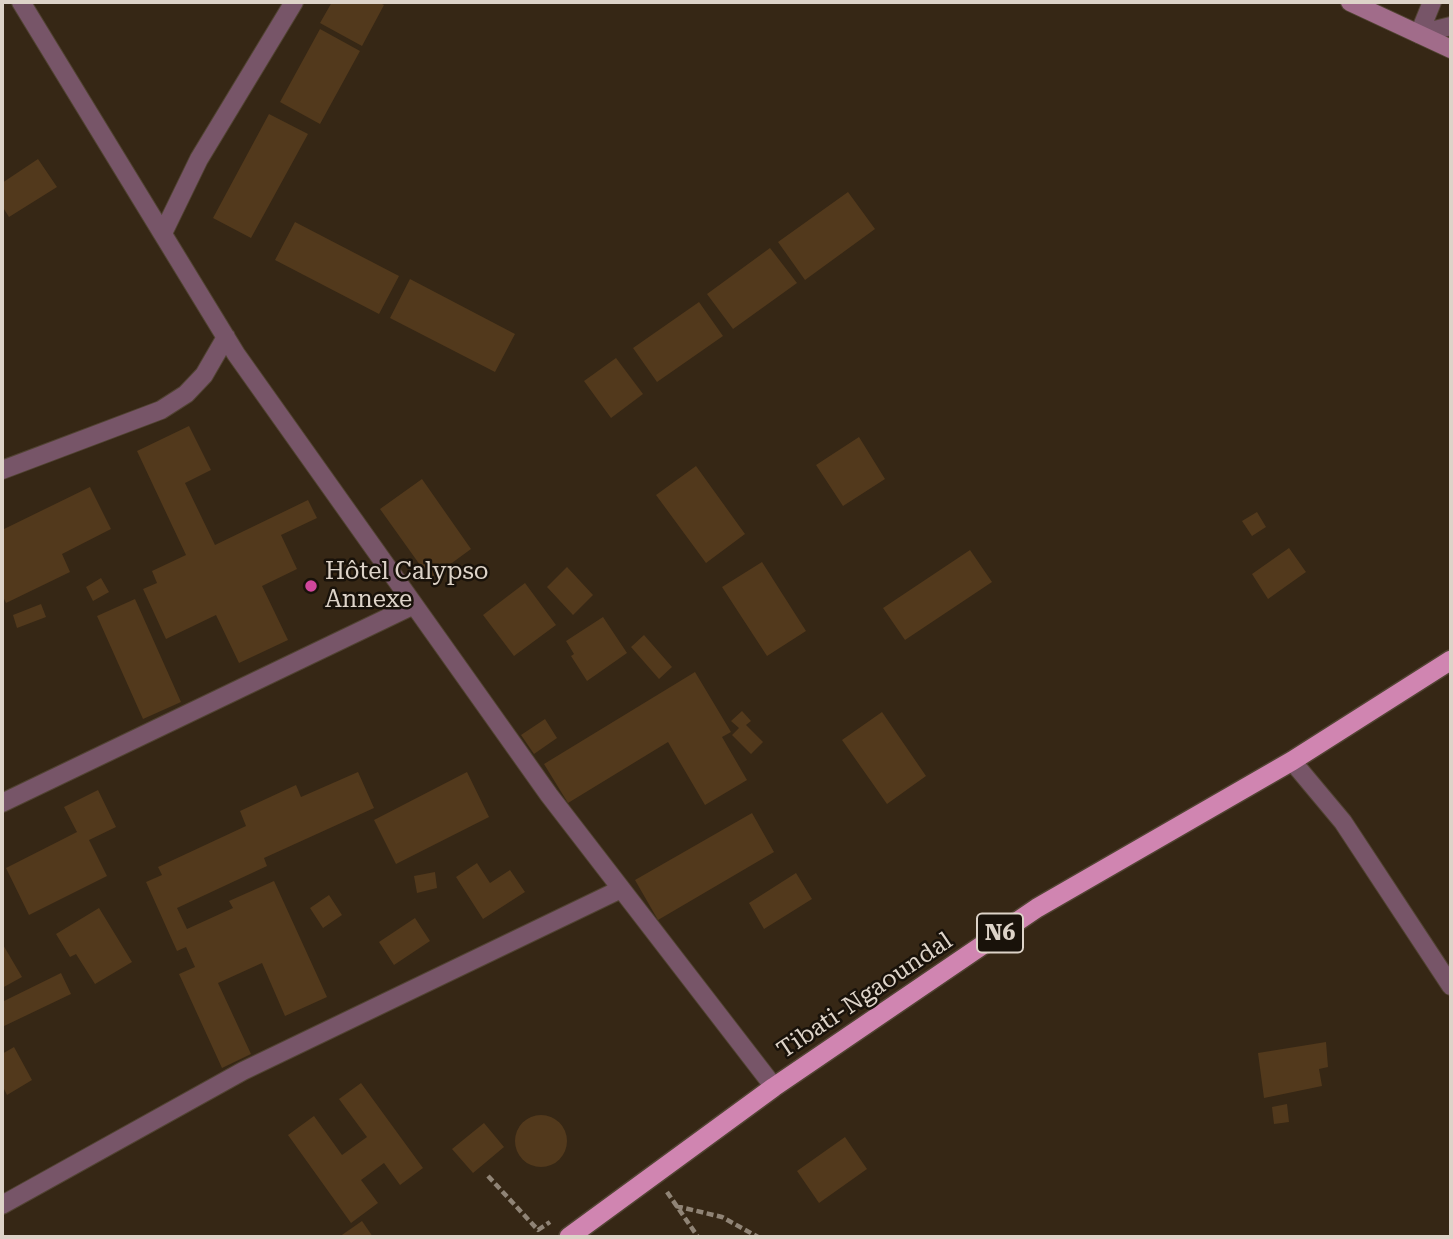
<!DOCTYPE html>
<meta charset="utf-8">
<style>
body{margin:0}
#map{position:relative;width:1453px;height:1239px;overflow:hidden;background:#362715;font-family:"Roboto Serif",serif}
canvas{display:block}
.frame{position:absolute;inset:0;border:4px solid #ddd3c8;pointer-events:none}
</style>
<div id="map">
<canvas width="1453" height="1239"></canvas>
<div class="frame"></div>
</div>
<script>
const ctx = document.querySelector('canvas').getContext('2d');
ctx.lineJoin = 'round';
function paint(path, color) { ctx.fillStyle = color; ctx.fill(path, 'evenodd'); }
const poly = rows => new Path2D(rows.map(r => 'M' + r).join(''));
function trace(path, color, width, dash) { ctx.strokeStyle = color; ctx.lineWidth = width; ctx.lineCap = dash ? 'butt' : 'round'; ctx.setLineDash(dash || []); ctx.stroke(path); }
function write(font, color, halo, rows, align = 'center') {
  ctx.font = font + ' "Roboto Serif",serif'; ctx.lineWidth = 5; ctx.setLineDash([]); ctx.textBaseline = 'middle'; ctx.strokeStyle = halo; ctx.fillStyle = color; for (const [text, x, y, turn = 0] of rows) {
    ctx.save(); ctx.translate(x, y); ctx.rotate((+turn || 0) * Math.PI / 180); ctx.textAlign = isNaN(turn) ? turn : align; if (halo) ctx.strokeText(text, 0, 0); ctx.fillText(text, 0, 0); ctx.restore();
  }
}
const building = poly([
 [332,2,378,2,384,5,362,46,320,23],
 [320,29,360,51,320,124,280,102],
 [269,114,308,134,251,238,213,218],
 [38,159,57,187,9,217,2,206,2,183],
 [848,192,875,229,805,280,778,242],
 [295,222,399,276,379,314,275,260],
 [770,248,797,283,733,329,707,294],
 [410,279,515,334,495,372,390,318],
 [699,302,723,336,657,382,633,348],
 [616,358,643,394,611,418,584,381],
 [189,426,211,470,185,483,215,545,308,500,317,518,281,535,297,569,262,586,288,640,239,663,216,615,166,639,143,589,157,583,152,571,186,555,137,451],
 [859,437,885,479,843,506,816,465],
 [696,466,745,534,706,563,656,495],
 [422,479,471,549,430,579,380,509],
 [90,487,111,529,62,554,70,572,6,603,2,595,2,530],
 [1257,512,1266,527,1252,536,1242,521],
 [1289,548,1306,572,1268,599,1252,574],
 [970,550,992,582,905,640,883,608],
 [762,562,806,631,767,656,722,587],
 [567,567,593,595,573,615,547,587],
 [101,578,109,592,93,601,86,587],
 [525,583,556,625,514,656,483,615],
 [135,599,181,702,143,719,97,616],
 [41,604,46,617,17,628,13,615],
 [603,617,627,653,587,681,571,656,574,654,566,641],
 [644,635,672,667,659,679,631,647],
 [695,672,731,732,722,737,747,780,705,805,668,742,568,803,544,764],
 [742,711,751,721,746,725,763,742,751,754,732,735,739,728,731,721],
 [882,712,926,776,887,804,842,740],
 [545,719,557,738,534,754,521,735],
 [358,772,374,808,264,858,267,866,177,908,187,929,233,908,229,901,274,881,327,997,285,1016,262,963,218,983,251,1054,222,1068,179,974,195,967,186,947,177,951,146,882,162,875,158,867,246,826,240,811,296,785,301,797],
 [467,772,489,817,396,864,374,820],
 [98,790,116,827,89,840,107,876,29,915,6,868,77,832,64,807],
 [752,813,774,852,658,920,635,880],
 [477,863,490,883,510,870,525,892,483,919,456,877],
 [435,872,437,888,417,893,414,876],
 [796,873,812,899,764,929,749,903],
 [329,895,342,915,323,928,310,908],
 [99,908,132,962,95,984,76,954,70,957,56,934],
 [415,918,430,941,394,965,379,942],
 [2,943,22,977,2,988],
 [61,973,71,994,2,1027,2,1002],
 [1326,1042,1328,1067,1319,1069,1322,1086,1264,1098,1258,1053],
 [14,1047,32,1080,7,1095,2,1085,2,1054],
 [361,1083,423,1168,400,1185,384,1163,361,1180,378,1203,351,1223,288,1135,314,1116,342,1155,367,1137,339,1099],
 [1287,1104,1289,1122,1274,1124,1272,1107],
 '515 1141a26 26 0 1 1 52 0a26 26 0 1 1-52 0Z',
 [484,1123,504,1147,473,1173,452,1149],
 [845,1137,867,1169,819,1203,797,1171],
 [362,1221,373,1237,339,1237]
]);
const path = poly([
 [488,1176,538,1230,550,1222],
 [667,1192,698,1237],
 [676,1206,722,1217,758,1237]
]);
const minor = poly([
 [21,2,236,354,549,795,774,1087],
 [1419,34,1432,2],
 [1419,34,1451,26],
 [164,231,199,159,294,2],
 [2,470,161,410,186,394,204,375,226,337],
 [1292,761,1343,822,1451,986],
 [2,803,414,605],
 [2,1205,243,1071,621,889]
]);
const secondary = poly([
 [1350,2,1451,49]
]);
const trunk = poly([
 [569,1237,774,1087,1037,908,1292,761,1451,660]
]);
const markers = [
 [311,586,7,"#d1479c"]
];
const shields = [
 [1000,933,46]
];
const shieldNames = [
 ["N6",1000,933]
];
const poiNames = [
 ["Hôtel Calypso",325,572],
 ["Annexe",325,600]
];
const streetNames = [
 ["Tibati-Ngaoundal",865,996,-34]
];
paint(building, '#52391c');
trace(minor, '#514332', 20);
trace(secondary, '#514332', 20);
trace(trunk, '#514332', 22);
trace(path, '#908476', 4.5, [7, 3.5]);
trace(minor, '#775568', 18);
trace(secondary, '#a16c8a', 18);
trace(trunk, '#d085b1', 19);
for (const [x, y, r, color] of markers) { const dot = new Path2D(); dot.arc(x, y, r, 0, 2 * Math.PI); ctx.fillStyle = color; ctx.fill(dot); trace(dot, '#19120a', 2.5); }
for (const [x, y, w] of shields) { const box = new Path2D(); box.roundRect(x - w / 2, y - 19.5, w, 39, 5); ctx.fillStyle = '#19120a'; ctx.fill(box); trace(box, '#ddd3c8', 2); }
write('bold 23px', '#ddd3c8', null, shieldNames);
write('24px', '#ddd3c8', '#19120a', poiNames, 'left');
write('24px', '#ddd3c8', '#19120a', streetNames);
</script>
